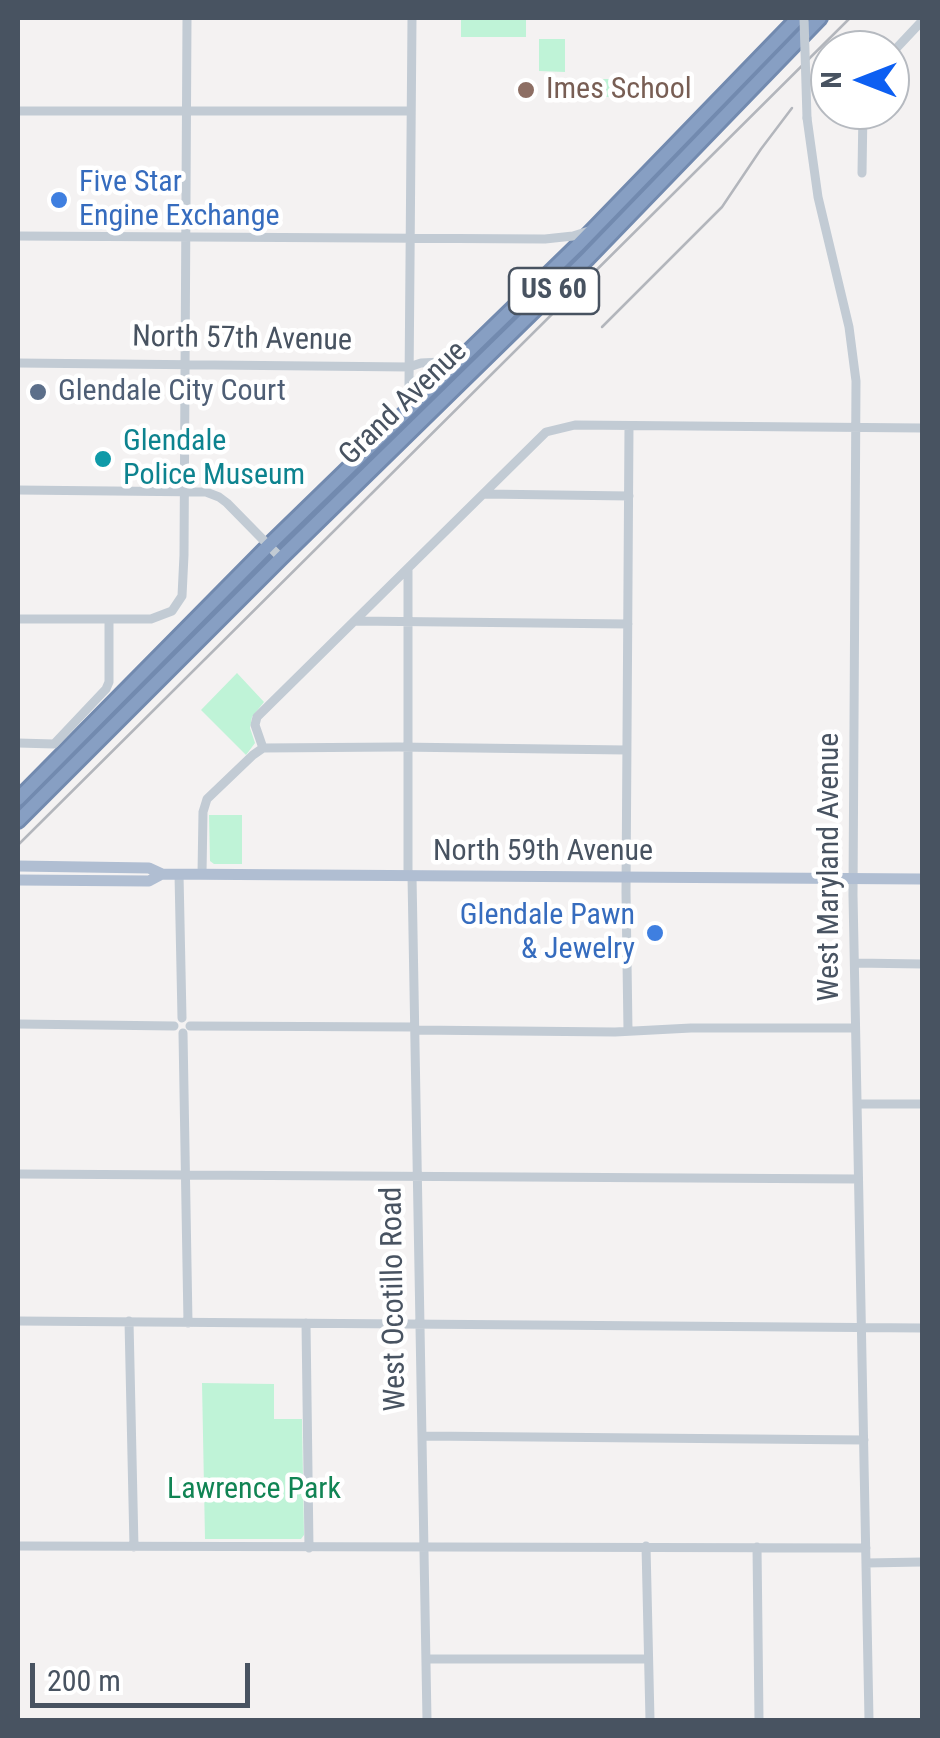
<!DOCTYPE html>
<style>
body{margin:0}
#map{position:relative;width:940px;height:1738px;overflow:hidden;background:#f4f2f2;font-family:"Roboto Condensed",sans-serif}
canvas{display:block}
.frame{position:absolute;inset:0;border:20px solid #485361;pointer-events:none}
.north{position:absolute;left:810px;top:30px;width:100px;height:100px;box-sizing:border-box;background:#fff;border:2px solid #b6bac0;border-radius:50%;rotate:270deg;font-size:28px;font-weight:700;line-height:40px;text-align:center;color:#485361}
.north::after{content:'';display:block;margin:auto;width:35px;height:45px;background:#0d5ff2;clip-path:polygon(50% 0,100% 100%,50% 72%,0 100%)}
.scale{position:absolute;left:30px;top:1663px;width:220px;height:45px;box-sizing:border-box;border:5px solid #485361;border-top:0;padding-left:12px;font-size:30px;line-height:35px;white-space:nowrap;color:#485361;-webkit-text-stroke:8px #fff;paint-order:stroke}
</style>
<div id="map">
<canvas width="940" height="1738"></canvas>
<div class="frame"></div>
<div class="north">N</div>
<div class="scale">200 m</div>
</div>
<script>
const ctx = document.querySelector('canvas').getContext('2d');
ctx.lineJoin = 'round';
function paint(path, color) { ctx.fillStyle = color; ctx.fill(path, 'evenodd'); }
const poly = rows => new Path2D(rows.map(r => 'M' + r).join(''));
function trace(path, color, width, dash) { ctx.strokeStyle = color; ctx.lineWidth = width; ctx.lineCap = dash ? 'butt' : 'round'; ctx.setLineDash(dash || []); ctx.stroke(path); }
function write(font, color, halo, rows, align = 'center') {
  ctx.font = font + ' "Roboto Condensed",sans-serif'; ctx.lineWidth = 9; ctx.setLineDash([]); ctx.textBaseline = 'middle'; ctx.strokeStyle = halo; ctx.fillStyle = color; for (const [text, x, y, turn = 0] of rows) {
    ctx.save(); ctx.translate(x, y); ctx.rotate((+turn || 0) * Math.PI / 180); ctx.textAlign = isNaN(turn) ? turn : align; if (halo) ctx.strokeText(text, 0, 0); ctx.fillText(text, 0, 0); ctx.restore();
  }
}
const green = poly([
 [461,18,526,18,526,37,461,37],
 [539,39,565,39,565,72,539,71],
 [592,79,630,79,630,97,592,97],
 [237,673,264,702,252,717,250,728,255,743,246,755,201,710],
 [209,815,242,815,242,864,214,864,210,861],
 [202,1383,274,1384,274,1419,302,1419,304,1535,301,1539,205,1539]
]);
const minor = poly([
 [890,55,922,21],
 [18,111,411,111],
 [807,118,818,197,849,327,856,381,853,895,869,1720],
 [862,173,863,110],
 [18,236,545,239,573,236,589,231],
 [18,363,409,367,421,363,442,362,458,357],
 [409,385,412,18],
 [18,490,206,492,219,497,227,503,281,558],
 [485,494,629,496],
 [18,619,151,619,172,611,182,596,184,555,187,18],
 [355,621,628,624],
 [18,743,54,744,106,689,109,682,109,619],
 [263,748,255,725,257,717,546,432,575,425,922,428],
 [263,748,398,747,626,750],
 [179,874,182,1018],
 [202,874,203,812,207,799,253,755,263,748],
 [408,876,408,569],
 [412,876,427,1720],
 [855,963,922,964],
 [18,1024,174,1026],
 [190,1026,415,1027],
 [415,1030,615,1032,691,1028,855,1028],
 [628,1031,626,892,629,426],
 [183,1033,188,1323],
 [857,1104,922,1104],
 [18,1174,858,1179],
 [18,1321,922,1328],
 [129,1321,134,1547],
 [306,1323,309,1548],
 [423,1436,864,1440],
 [18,1546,866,1548],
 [646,1546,650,1720],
 [757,1547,759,1720],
 [866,1563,922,1562],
 [426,1659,648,1659]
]);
const major = poly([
 [18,866,149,868,162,874,922,879],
 [18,880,149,881,162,874]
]);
const highway = poly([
 [18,799,269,545,577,246,798,18],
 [18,821,281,558,588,258,820,18]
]);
const rail = poly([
 [602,327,722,207,761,149,792,108],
 [18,845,850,18]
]);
const minorBridge = poly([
 [804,18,807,118]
]);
const markers = [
 [526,90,10,"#8d6e63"],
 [59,200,10,"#3f7fe0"],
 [38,392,10,"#5c6f8a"],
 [103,459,10,"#0f9aa8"],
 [655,933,10,"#3f7fe0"]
];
const shields = [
 [554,291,90]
];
const shieldNames = [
 ["US 60",554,291]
];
const educationNames = [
 ["Imes School",546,90]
];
const shopNames = [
 ["Five Star",79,183],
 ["Engine Exchange",79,217],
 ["Glendale Pawn",635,916,"right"],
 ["& Jewelry",635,950,"right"]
];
const streetNames = [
 ["North 57th Avenue",242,340,1],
 ["Grand Avenue",404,404,-44],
 ["North 59th Avenue",543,852],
 ["West Maryland Avenue",830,867,-90],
 ["West Ocotillo Road",395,1299,-91]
];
const serviceNames = [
 ["Glendale City Court",58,392]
];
const cultureNames = [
 ["Glendale",123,442],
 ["Police Museum",123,476]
];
const parkNames = [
 ["Lawrence Park",254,1490]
];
paint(green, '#bff3d7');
trace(highway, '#728aaf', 18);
trace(minor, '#c2cbd4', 9);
trace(major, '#b0bed2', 11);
trace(highway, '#879fc3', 12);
trace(rail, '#b3b6bc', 2.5);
trace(minorBridge, '#c2cbd4', 9);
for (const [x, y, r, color] of markers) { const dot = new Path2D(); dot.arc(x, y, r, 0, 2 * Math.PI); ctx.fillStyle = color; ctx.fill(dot); trace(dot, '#fff', 4); }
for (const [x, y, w] of shields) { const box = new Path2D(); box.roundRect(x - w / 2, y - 23, w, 46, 8); ctx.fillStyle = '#fff'; ctx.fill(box); trace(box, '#485361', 2.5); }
write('bold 28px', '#485361', null, shieldNames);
write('30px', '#785e54', '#fff', educationNames, 'left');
write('30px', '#366cbe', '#fff', shopNames, 'left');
write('30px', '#485361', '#fff', streetNames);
write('30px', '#4e5e75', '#fff', serviceNames, 'left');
write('30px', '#0d838f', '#fff', cultureNames, 'left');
write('30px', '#118454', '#fff', parkNames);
</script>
